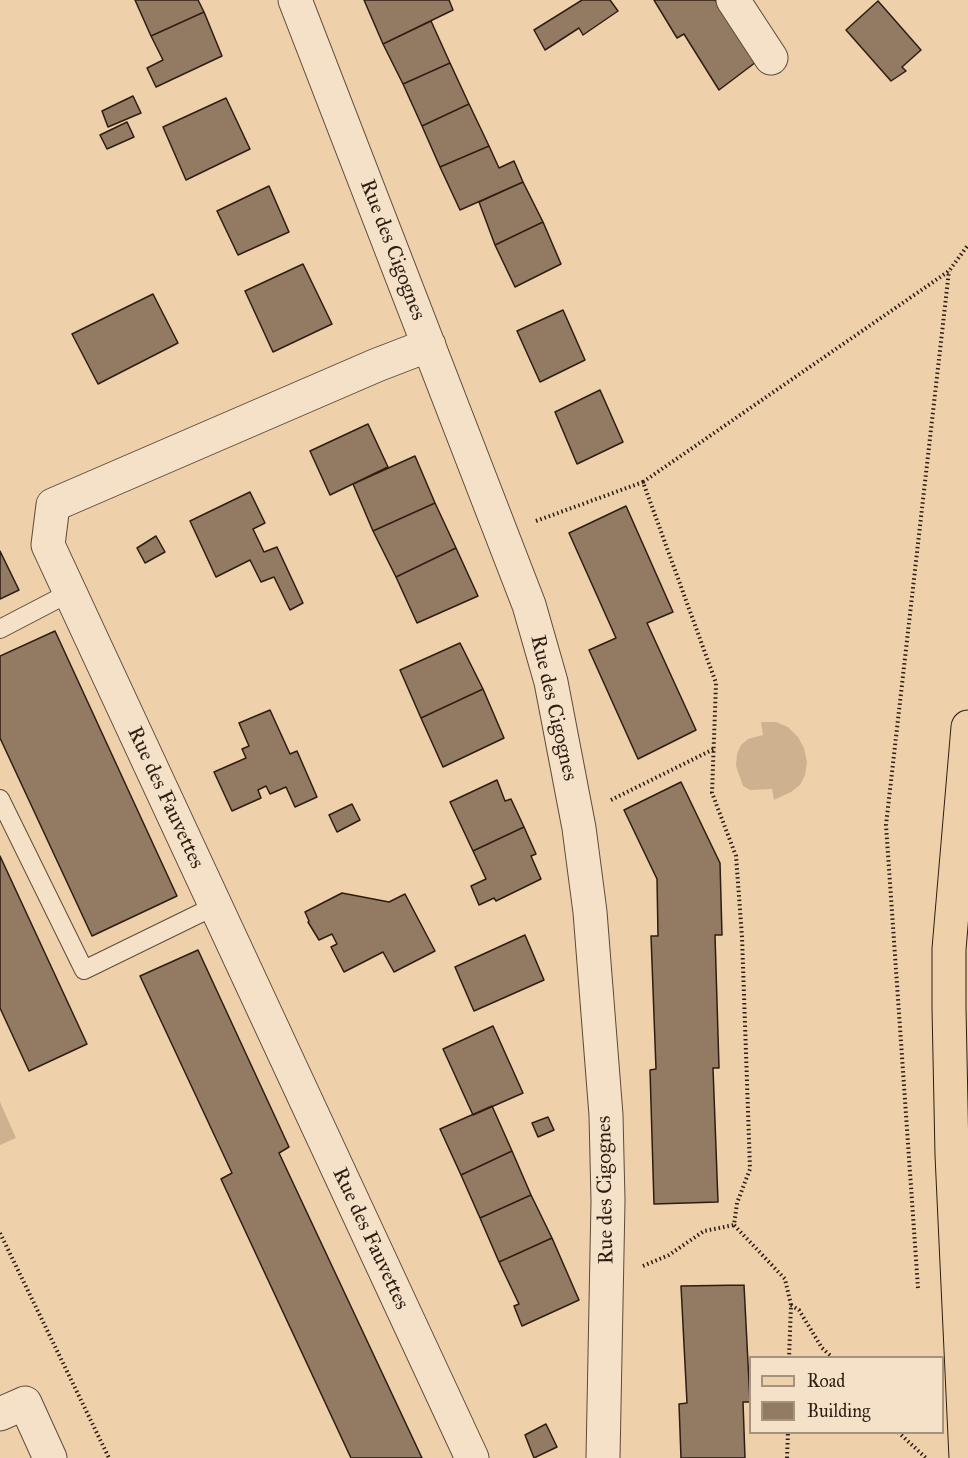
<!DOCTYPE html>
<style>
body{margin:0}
#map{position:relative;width:968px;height:1458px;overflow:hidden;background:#eed1aa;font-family:"IM FELL Great Primer",serif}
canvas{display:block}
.legend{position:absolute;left:749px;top:1356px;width:195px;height:78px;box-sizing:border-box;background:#f4e1c8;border:2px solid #a59380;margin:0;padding:8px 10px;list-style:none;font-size:18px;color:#2f1d13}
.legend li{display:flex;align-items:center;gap:12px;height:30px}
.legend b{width:30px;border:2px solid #a59380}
</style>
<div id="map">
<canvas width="968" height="1458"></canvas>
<ul class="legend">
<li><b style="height:8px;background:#eed1aa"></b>Road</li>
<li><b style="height:16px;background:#927b62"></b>Building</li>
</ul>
</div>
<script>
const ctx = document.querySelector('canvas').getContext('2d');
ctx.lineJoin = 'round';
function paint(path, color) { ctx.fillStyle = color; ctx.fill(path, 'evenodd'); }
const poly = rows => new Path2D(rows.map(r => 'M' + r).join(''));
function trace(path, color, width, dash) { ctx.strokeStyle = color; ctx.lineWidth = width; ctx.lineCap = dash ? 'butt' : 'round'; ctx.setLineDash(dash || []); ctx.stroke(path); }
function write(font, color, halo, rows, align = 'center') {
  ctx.font = font + ' "IM FELL Great Primer",serif'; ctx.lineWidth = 4.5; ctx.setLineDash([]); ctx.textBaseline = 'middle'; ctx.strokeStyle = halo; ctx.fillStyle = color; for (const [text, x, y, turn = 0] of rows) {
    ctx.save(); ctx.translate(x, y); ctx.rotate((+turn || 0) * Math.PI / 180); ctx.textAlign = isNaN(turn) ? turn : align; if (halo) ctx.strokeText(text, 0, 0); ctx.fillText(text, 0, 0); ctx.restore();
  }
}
const green = poly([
 [761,722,776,722,788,727,798,737,804,748,807,762,805,775,800,785,791,792,774,800,772,789,750,790,743,786,736,766,737,754,741,745,748,739,763,735],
 [0,1102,16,1138,0,1145]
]);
const building = poly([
 [135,0,198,0,204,12,151,36,135,0],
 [364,0,449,0,453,10,383,44,364,0],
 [582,0,610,0,618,11,583,35,579,28,545,50,534,30,582,0],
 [654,0,715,0,760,59,719,90,684,34,677,38,654,0],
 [878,1,921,50,902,67,906,71,891,81,846,30,878,1],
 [204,12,222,56,156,87,147,68,163,60,151,36,204,12],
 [431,21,450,63,403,84,383,44,431,21],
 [450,63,469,104,422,126,403,84,450,63],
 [133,96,141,113,108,127,102,111,133,96],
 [226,98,250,149,186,180,163,127,226,98],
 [469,104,489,146,440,167,422,126,469,104],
 [127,122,134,137,107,149,100,135,127,122],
 [489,146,499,168,514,161,523,182,460,210,440,167,489,146],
 [523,182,543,222,495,245,479,202,523,182],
 [269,186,289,232,238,255,217,211,269,186],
 [543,222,561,264,515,287,495,245,543,222],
 [303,264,332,324,273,352,245,291,303,264],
 [153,294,178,343,98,384,72,334,153,294],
 [563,310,585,360,540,382,517,331,563,310],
 [600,390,623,442,577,464,555,412,600,390],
 [368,424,388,467,330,495,310,451,368,424],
 [415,456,435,503,373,531,353,484,415,456],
 [250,492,265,523,253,529,264,552,277,547,303,603,290,610,274,577,261,582,250,560,216,577,190,521,250,492],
 [435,503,456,548,396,577,373,531,435,503],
 [626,506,673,612,647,623,696,730,638,759,589,650,616,638,569,533,626,506],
 [156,536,165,552,145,563,137,548,156,536],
 [456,548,478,596,417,623,396,577,456,548],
 [0,551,19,590,0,599,0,551],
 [55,631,177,896,92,936,0,738,0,656,55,631],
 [460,643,483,689,421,718,400,670,460,643],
 [483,689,504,738,443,767,421,718,483,689],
 [270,710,290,754,297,751,317,797,295,807,286,787,270,794,266,786,258,790,261,798,232,811,214,772,246,758,242,749,249,746,239,723,270,710],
 [497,780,505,801,511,799,524,827,473,851,450,802,497,780],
 [681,782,720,863,722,935,715,935,719,1068,713,1068,718,1202,654,1204,650,1070,656,1069,651,936,658,936,657,879,624,810,681,782],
 [352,804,360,820,337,832,329,815,352,804],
 [524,827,536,854,531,856,541,879,496,901,494,898,479,905,471,886,486,879,473,851,524,827],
 [0,856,87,1044,29,1071,0,1008,0,856],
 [342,893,389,902,405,894,435,951,394,972,383,952,344,972,331,947,337,944,332,934,319,940,308,922,309,921,305,912,342,893],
 [525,935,544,980,474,1011,455,967,525,935],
 [198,950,289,1147,279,1153,422,1458,351,1458,221,1179,232,1173,140,976,198,950],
 [493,1026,523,1093,473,1115,443,1049,493,1026],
 [492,1106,512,1151,461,1175,440,1129,492,1106],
 [548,1117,554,1130,538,1137,532,1123,548,1117],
 [512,1151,531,1195,480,1218,461,1175,512,1151],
 [531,1195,552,1238,499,1262,480,1218,531,1195],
 [552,1238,579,1300,522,1326,514,1306,519,1304,499,1262,552,1238],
 [744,1285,750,1402,743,1402,745,1458,681,1458,679,1404,687,1403,681,1286,744,1285],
 [546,1424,557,1447,534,1458,525,1435,546,1424]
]);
const path = poly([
 [643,482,949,271,968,245],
 [536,521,643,482,716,683,712,793,736,856,742,937,750,1169,737,1203,734,1225,785,1279,791,1305,789,1358],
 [611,800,714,749],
 [0,1233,109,1458],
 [643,1266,669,1255,704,1231,734,1225],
 [918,1288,886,825,949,271],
 [791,1305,799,1310,822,1348,833,1358],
 [898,1432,926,1458],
 [787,1458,788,1432]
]);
const service = poly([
 [0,629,69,593],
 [0,799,84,970,215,906]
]);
const minor = poly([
 [295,0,529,605,551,682,579,828,590,912,606,1115,608,1201,603,1458],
 [733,0,771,58],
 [429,345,377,365,53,505,48,545,472,1458],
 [0,1414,25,1403,50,1458]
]);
const primary = poly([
 [966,1458,952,1155,949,1008,949,949,968,727]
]);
const streetNames = [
 ["Rue des Cigognes",392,250,69],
 ["Rue des Cigognes",553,708,77],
 ["Rue des Fauvettes",165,798,65],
 ["Rue des Cigognes",606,1190,-91],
 ["Rue des Fauvettes",370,1239,65]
];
paint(green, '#ceb290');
paint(building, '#927b62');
trace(building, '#2f1d13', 1.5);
trace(service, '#5f4a39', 20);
trace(minor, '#5f4a39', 35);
trace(primary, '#2f1d13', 35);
trace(path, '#2f1d13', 4, [1.5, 3]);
trace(service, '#f4e1c8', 18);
trace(minor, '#f4e1c8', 33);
trace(primary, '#eed1aa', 33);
write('21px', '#2f1d13', '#f4e1c8', streetNames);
</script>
